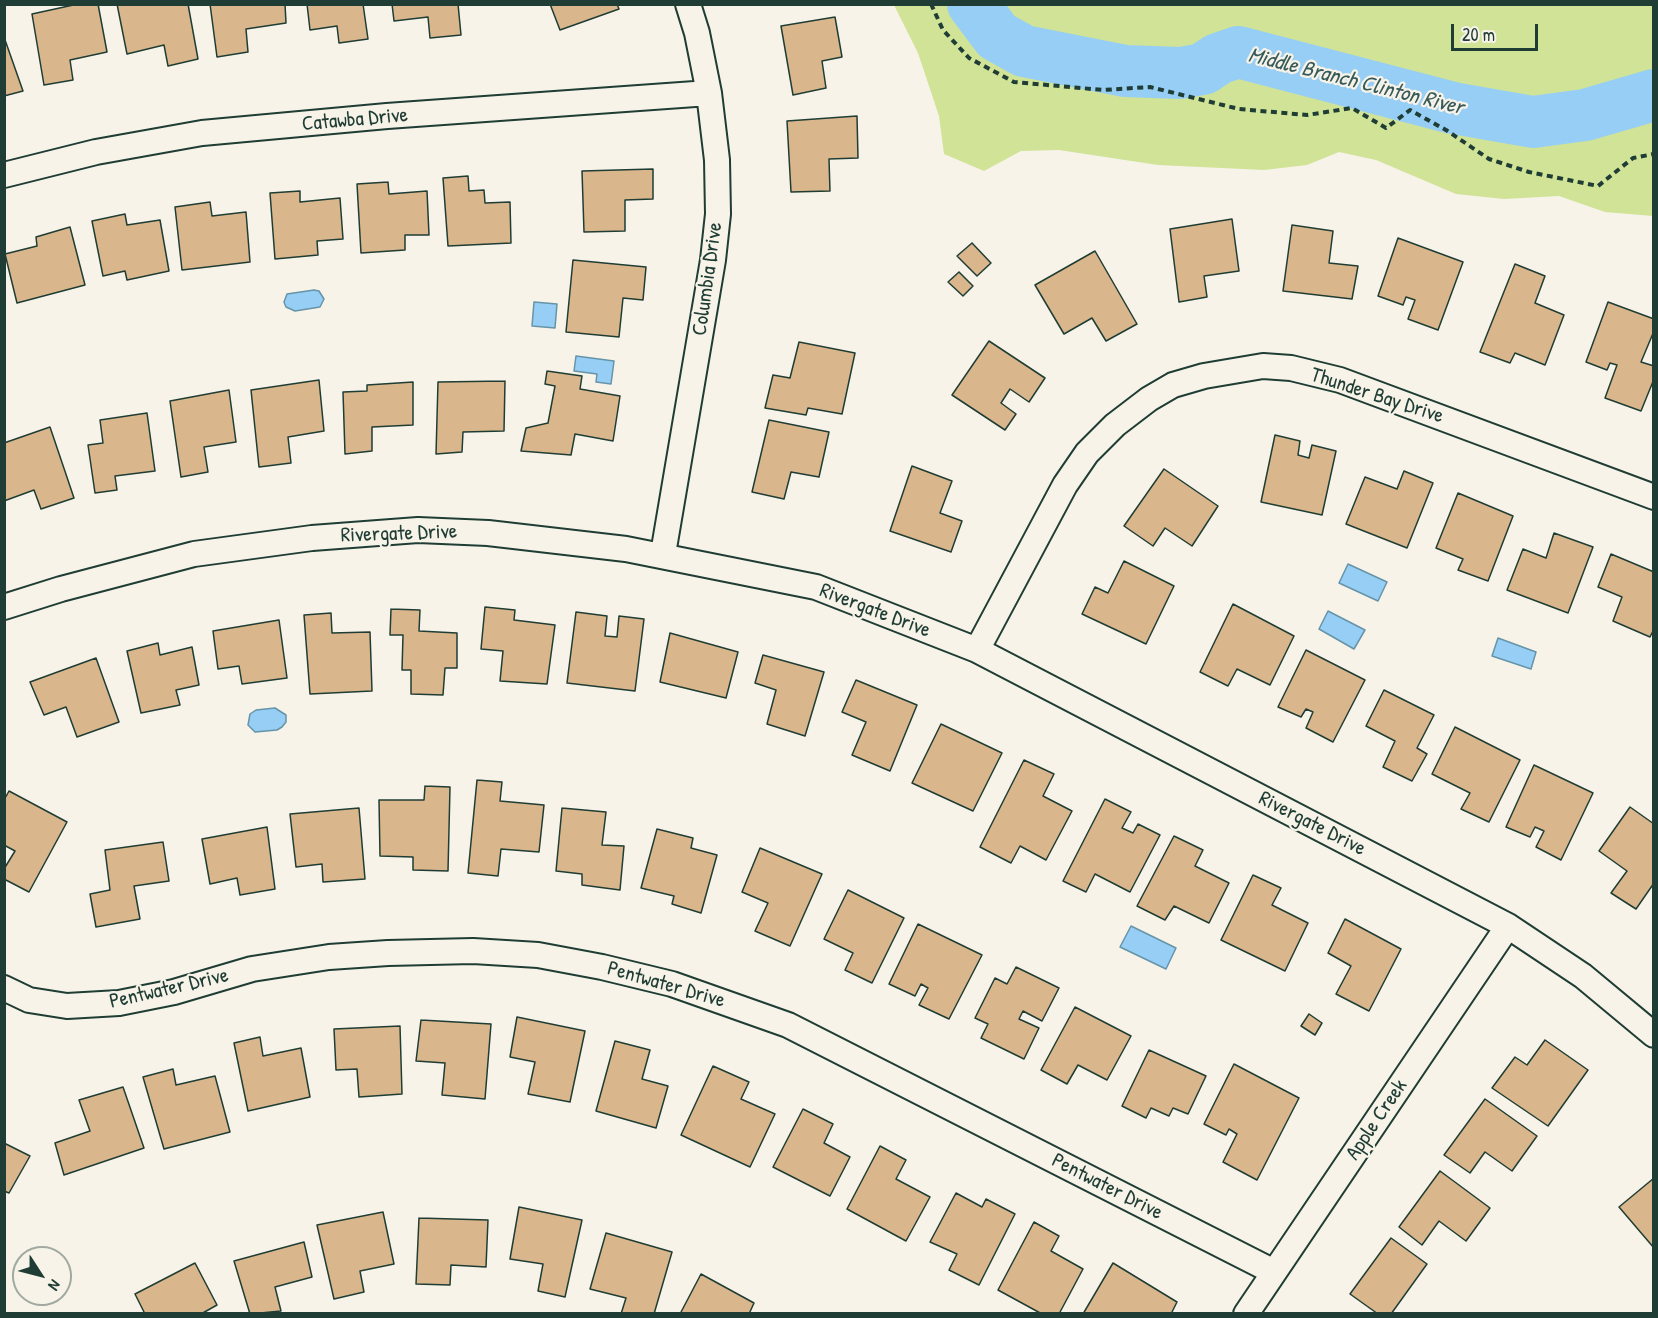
<!DOCTYPE html>
<style>
body{margin:0}
#map{position:relative;width:1658px;height:1318px;overflow:hidden;background:#f7f3e8;font-family:"Patrick Hand",sans-serif}
canvas{display:block}
.frame{position:absolute;inset:0;border:6px solid #1f3d34;pointer-events:none}
.north{position:absolute;left:12px;top:1246px;width:60px;height:60px;box-sizing:border-box;background:#f7f3e8;border:2px solid #a1aaa0;border-radius:50%;rotate:126deg;font-size:16px;font-weight:700;line-height:24px;text-align:center;color:#1f3d34}
.north::after{content:'';display:block;margin:auto;width:21px;height:27px;background:#1f3d34;clip-path:polygon(50% 0,100% 100%,50% 72%,0 100%)}
.scale{position:absolute;left:1451px;top:24px;width:87px;height:27px;box-sizing:border-box;border:3px solid #1f3d34;border-top:0;padding-left:8px;font-size:18px;line-height:21px;white-space:nowrap;color:#1f3d34;-webkit-text-stroke:4px #f7f3e8;paint-order:stroke}
</style>
<div id="map">
<canvas width="1658" height="1318"></canvas>
<div class="frame"></div>
<div class="north">N</div>
<div class="scale">20 m</div>
</div>
<script>
const ctx = document.querySelector('canvas').getContext('2d');
ctx.lineJoin = 'round';
function paint(path, color) { ctx.fillStyle = color; ctx.fill(path, 'evenodd'); }
const poly = rows => new Path2D(rows.map(r => 'M' + r).join(''));
function trace(path, color, width, dash) { ctx.strokeStyle = color; ctx.lineWidth = width; ctx.lineCap = dash ? 'butt' : 'round'; ctx.setLineDash(dash || []); ctx.stroke(path); }
function write(font, color, halo, rows, align = 'center') {
  ctx.font = font + ' "Patrick Hand",sans-serif'; ctx.lineWidth = 4.5; ctx.setLineDash([]); ctx.textBaseline = 'middle'; ctx.strokeStyle = halo; ctx.fillStyle = color; for (const [text, x, y, turn = 0] of rows) {
    ctx.save(); ctx.translate(x, y); ctx.rotate((+turn || 0) * Math.PI / 180); ctx.textAlign = isNaN(turn) ? turn : align; if (halo) ctx.strokeText(text, 0, 0); ctx.fillText(text, 0, 0); ctx.restore();
  }
}
const green = poly([
 [894,5,1653,5,1653,216,1605,212,1559,196,1504,199,1456,194,1376,160,1339,152,1307,165,1264,170,1158,165,1059,150,1021,151,984,171,944,154,939,116,918,53]
]);
const water = poly([
 [314,290,319,291,324,299,320,307,295,311,286,307,284,302,287,294,314,290],
 [534,302,557,304,555,328,532,326,534,302],
 [576,356,614,361,611,384,596,382,597,374,574,371,576,356],
 [1348,564,1387,582,1378,601,1339,583,1348,564],
 [1328,611,1365,630,1354,649,1319,629,1328,611],
 [1498,638,1536,652,1531,669,1492,656,1498,638],
 [275,708,286,715,286,722,282,727,277,730,255,732,248,725,250,714,256,710,275,708],
 [1131,926,1176,948,1166,969,1120,947,1131,926]
]);
const river = poly([
 [973,4,997,36,1024,51,1125,71,1180,73,1203,69,1218,59,1238,52,1453,108,1533,122,1585,115,1654,95]
]);
const building = poly([
 [78,4,98,4,107,52,70,60,73,80,44,85,32,14,78,4],
 [117,4,188,4,198,59,168,66,164,45,127,54,117,4],
 [210,4,285,4,286,23,246,29,248,52,217,57,210,4],
 [307,4,363,4,368,39,339,43,337,26,310,30,307,4],
 [392,4,458,4,461,35,430,38,428,17,394,21,392,4],
 [550,4,617,4,619,9,560,30,550,4],
 [835,17,842,57,822,61,826,88,793,95,781,26,835,17],
 [4,37,23,91,4,96,4,37],
 [857,116,858,158,829,159,830,191,791,192,787,121,857,116],
 [653,169,653,199,625,200,625,231,584,232,582,171,653,169],
 [468,176,469,191,484,190,485,203,510,202,511,243,448,246,443,178,468,176],
 [388,182,389,194,427,191,429,235,405,235,405,250,361,253,357,184,388,182],
 [300,191,300,202,340,198,343,239,317,241,318,255,275,259,270,193,300,191],
 [210,202,212,216,246,212,250,262,182,270,175,207,210,202],
 [125,214,127,225,160,220,169,271,127,280,125,271,103,276,92,221,125,214],
 [1232,219,1239,271,1204,276,1207,297,1179,302,1170,229,1232,219],
 [1292,225,1333,231,1329,263,1358,266,1352,299,1283,291,1292,225],
 [70,227,85,285,17,303,5,254,37,246,36,237,70,227],
 [1398,238,1463,262,1438,330,1408,319,1415,300,1406,297,1403,305,1378,296,1398,238],
 [972,243,991,263,977,276,957,256,972,243],
 [1095,251,1137,324,1106,341,1092,318,1064,334,1035,285,1095,251],
 [573,260,646,267,643,300,623,298,619,337,566,332,573,260],
 [1515,264,1545,276,1535,303,1564,315,1545,365,1515,353,1510,363,1480,352,1515,264],
 [959,272,973,286,963,296,948,282,959,272],
 [1608,302,1654,319,1654,331,1641,362,1654,366,1654,379,1641,411,1605,398,1617,365,1610,363,1607,370,1586,362,1608,302],
 [989,341,1045,378,1029,402,1010,389,1001,403,1016,414,1005,430,952,395,989,341],
 [799,342,855,353,842,414,808,408,806,415,765,408,773,375,790,378,799,342],
 [547,371,582,376,580,389,620,396,613,441,575,434,571,455,521,451,526,428,548,423,555,386,545,384,547,371],
 [319,380,324,431,288,437,291,463,259,467,251,390,319,380],
 [505,381,504,431,463,432,462,452,436,454,438,382,505,381],
 [413,382,413,425,372,427,372,451,345,454,343,392,367,391,367,385,413,382],
 [229,390,236,442,204,447,208,472,181,477,170,401,229,390],
 [147,413,155,471,115,476,117,490,95,493,88,445,103,443,100,420,147,413],
 [769,420,829,432,819,477,791,472,784,499,752,492,769,420],
 [50,427,74,498,41,509,34,490,4,501,4,443,50,427],
 [1275,435,1300,441,1298,455,1309,458,1312,445,1336,451,1322,515,1261,502,1275,435],
 [912,466,952,481,940,513,962,521,951,552,890,531,912,466],
 [1164,469,1218,506,1192,546,1165,528,1153,546,1124,526,1164,469],
 [1404,471,1433,483,1407,548,1346,524,1365,477,1397,489,1404,471],
 [1458,493,1513,516,1488,581,1458,570,1463,559,1436,548,1458,493],
 [1554,533,1593,547,1568,613,1507,590,1523,549,1546,558,1554,533],
 [1611,554,1654,572,1654,629,1650,637,1613,621,1622,597,1598,587,1611,554],
 [1124,561,1174,586,1146,644,1082,614,1095,587,1108,593,1124,561],
 [1233,604,1294,636,1270,685,1237,669,1228,686,1200,672,1233,604],
 [485,607,515,610,514,620,555,625,547,684,500,681,503,651,481,649,485,607],
 [391,609,420,610,419,631,457,633,457,668,445,668,443,695,411,694,411,670,402,670,403,635,390,635,391,609],
 [576,612,607,616,605,636,617,637,619,616,644,619,635,691,567,683,576,612],
 [331,613,332,633,370,632,372,691,310,694,304,615,331,613],
 [279,620,287,678,242,684,239,666,218,669,213,631,279,620],
 [670,633,738,652,726,698,660,682,670,633],
 [158,643,160,655,192,647,199,685,176,690,180,705,141,713,127,651,158,643],
 [1306,650,1365,680,1333,742,1306,728,1313,712,1306,709,1301,717,1278,707,1306,650],
 [763,655,824,672,805,736,767,724,776,690,755,683,763,655],
 [96,658,119,722,77,737,66,707,44,715,30,682,96,658],
 [856,680,917,705,890,771,852,755,866,722,842,712,856,680],
 [1384,690,1434,715,1417,748,1427,754,1412,781,1383,767,1395,741,1366,726,1384,690],
 [941,724,1002,753,973,811,912,783,941,724],
 [1455,727,1520,760,1489,822,1461,809,1470,793,1432,774,1455,727],
 [1024,760,1054,774,1043,796,1072,811,1046,860,1020,846,1011,863,980,847,1024,760],
 [1534,765,1593,793,1561,860,1536,847,1544,831,1535,827,1530,837,1506,827,1534,765],
 [477,780,502,782,500,801,544,805,539,852,501,849,498,876,468,873,477,780],
 [425,786,450,787,448,871,413,870,413,857,380,856,379,800,424,800,425,786],
 [9,791,67,822,29,892,4,879,4,869,15,851,4,845,4,800,9,791],
 [1105,799,1131,812,1122,828,1133,833,1138,824,1160,835,1130,892,1095,874,1086,892,1063,881,1105,799],
 [1630,807,1654,824,1654,883,1636,909,1611,893,1627,871,1599,851,1630,807],
 [359,808,365,879,323,882,322,864,296,867,290,814,359,808],
 [562,808,606,812,602,845,624,846,620,890,582,885,582,874,556,871,562,808],
 [267,827,275,889,240,895,237,878,210,884,202,839,267,827],
 [657,829,693,838,691,848,717,855,701,913,672,904,674,896,641,888,657,829],
 [1174,836,1203,850,1195,866,1229,883,1209,923,1174,906,1165,920,1137,906,1174,836],
 [163,842,169,881,134,886,140,919,96,927,90,894,110,890,105,850,163,842],
 [760,848,822,874,790,946,755,931,768,903,742,892,760,848],
 [1253,875,1281,888,1272,905,1308,923,1285,971,1221,940,1253,875],
 [848,890,904,918,872,983,845,970,853,953,824,939,848,890],
 [1345,919,1401,949,1369,1011,1336,994,1351,966,1328,953,1345,919],
 [918,924,982,955,949,1019,919,1005,928,988,921,984,915,996,889,984,918,924],
 [1016,967,1059,988,1042,1021,1023,1011,1019,1019,1039,1028,1024,1059,981,1038,988,1024,975,1018,995,978,1007,984,1016,967],
 [1075,1007,1131,1036,1107,1080,1078,1065,1067,1084,1041,1070,1075,1007],
 [1309,1014,1322,1023,1315,1035,1301,1026,1309,1014],
 [517,1017,585,1031,570,1102,528,1094,535,1062,510,1057,517,1017],
 [421,1020,491,1024,485,1099,442,1095,445,1063,416,1061,421,1020],
 [400,1026,402,1094,359,1097,357,1069,336,1070,334,1029,400,1026],
 [260,1037,263,1056,301,1048,310,1097,248,1111,234,1043,260,1037],
 [1545,1040,1588,1070,1548,1126,1492,1088,1515,1057,1527,1065,1545,1040],
 [615,1041,650,1050,642,1079,668,1086,656,1128,596,1111,615,1041],
 [1149,1050,1206,1076,1188,1114,1173,1108,1169,1116,1151,1108,1146,1118,1122,1106,1149,1050],
 [1234,1064,1299,1098,1257,1180,1223,1162,1237,1134,1229,1129,1226,1135,1204,1124,1234,1064],
 [713,1066,749,1082,741,1099,775,1114,750,1167,681,1135,713,1066],
 [173,1069,176,1085,215,1076,230,1132,164,1149,143,1077,173,1069],
 [123,1087,144,1148,64,1175,55,1143,90,1131,79,1100,123,1087],
 [1485,1099,1537,1136,1512,1171,1485,1152,1470,1173,1444,1155,1485,1099],
 [803,1109,833,1124,824,1143,850,1157,830,1196,773,1167,803,1109],
 [4,1143,30,1156,9,1193,4,1191,4,1143],
 [880,1146,906,1160,896,1179,930,1197,906,1241,847,1209,880,1146],
 [1440,1171,1490,1208,1466,1241,1439,1221,1422,1245,1399,1227,1440,1171],
 [1654,1178,1654,1248,1619,1207,1654,1178],
 [956,1193,982,1207,986,1199,1015,1214,979,1285,949,1270,957,1254,930,1242,956,1193],
 [519,1207,582,1220,565,1297,538,1291,543,1264,510,1259,519,1207],
 [383,1212,394,1264,360,1271,364,1292,334,1299,317,1225,383,1212],
 [419,1218,488,1220,486,1267,451,1265,450,1285,416,1284,419,1218],
 [1034,1222,1059,1236,1051,1251,1083,1269,1059,1314,1042,1314,998,1290,1034,1222],
 [606,1233,672,1252,654,1314,621,1314,626,1298,590,1289,606,1233],
 [1391,1238,1427,1264,1391,1314,1378,1314,1350,1294,1391,1238],
 [304,1242,312,1277,275,1287,281,1311,250,1314,234,1261,304,1242],
 [195,1263,217,1305,201,1314,145,1314,135,1294,195,1263],
 [1113,1263,1177,1302,1171,1314,1083,1314,1113,1263],
 [701,1274,754,1303,749,1314,680,1314,701,1274]
]);
const path = poly([
 [931,4,943,30,969,58,1014,82,1103,90,1150,87,1239,109,1307,115,1352,108,1386,128,1410,110,1446,130,1489,159,1529,172,1598,186,1633,158,1654,154]
]);
const street = poly([
 [4,175,96,152,202,133,387,116,709,93],
 [663,554,713,260,718,214,717,160,709,93,697,33,688,4],
 [4,607,61,589,194,554,312,538,418,530,488,533,626,549,816,587,977,650,1508,926,1583,976,1654,1035],
 [977,650,1065,485,1087,453,1115,425,1149,399,1173,385,1204,376,1263,366,1291,368,1340,380,1654,497],
 [4,988,29,1000,67,1006,119,1003,174,992,252,969,329,957,388,953,473,951,538,955,602,967,672,984,788,1025,1274,1272],
 [1246,1314,1508,926]
]);
const streetNames = [
 ["Catawba Drive",355,120,-5],
 ["Columbia Drive",708,279,-82],
 ["Thunder Bay Drive",1377,396,18],
 ["Rivergate Drive",399,534,-2],
 ["Rivergate Drive",875,611,21],
 ["Rivergate Drive",1312,824,27],
 ["Pentwater Drive",666,985,16],
 ["Pentwater Drive",169,989,-13],
 ["Apple Creek",1377,1120,-56],
 ["Pentwater Drive",1107,1187,27]
];
const waterNames = [
 ["Middle Branch Clinton River",1356,82,14]
];
paint(green, '#d0e397');
paint(water, '#96cef6');
trace(water, '#6694a8', 1.5);
trace(river, '#96cef6', 52);
paint(building, '#d9b68b');
trace(building, '#1f3d34', 1.5);
trace(street, '#1f3d34', 28);
trace(path, '#1f3d34', 4, [6, 4.5]);
trace(street, '#f7f3e8', 24);
write('21px', '#1f3d34', '#f7f3e8', streetNames);
write('italic 22px', '#375a5b', '#f7f3e8', waterNames);
</script>
